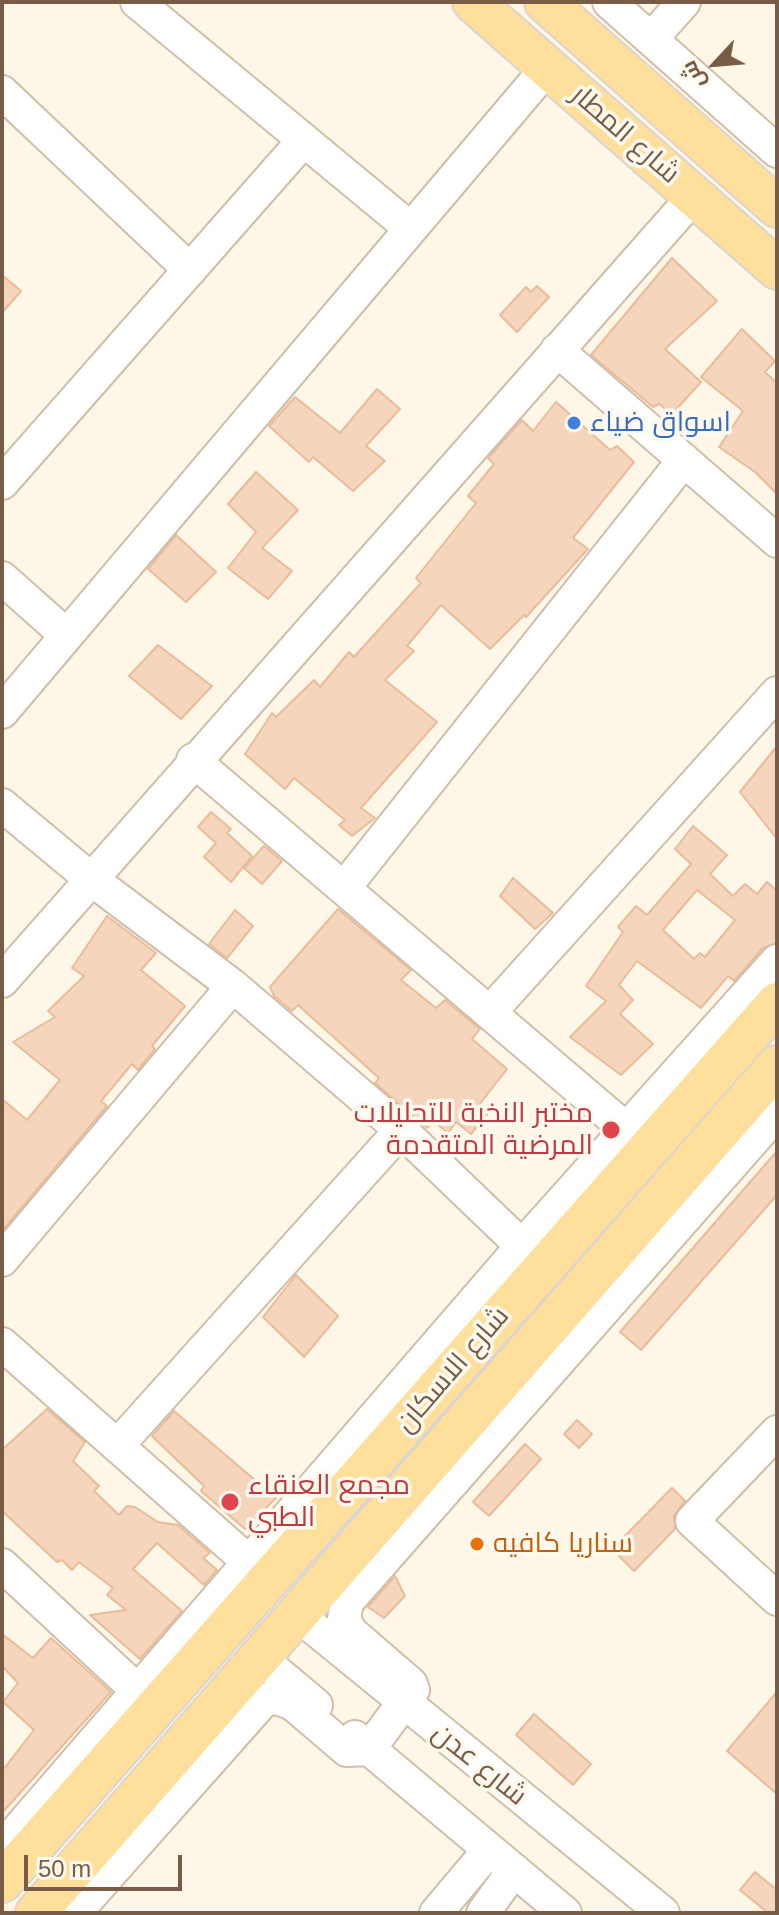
<!DOCTYPE html>
<meta charset="utf-8">
<style>
body{margin:0}
#map{position:relative;width:779px;height:1915px;overflow:hidden;background:#fef6e6;font-family:Helvetica,Cairo,sans-serif}
canvas{display:block}
.frame{position:absolute;inset:0;border:4px solid #795c48;pointer-events:none}
.north{position:absolute;left:675px;top:24px;width:80px;height:80px;-webkit-text-stroke:6px #fff9ee;paint-order:stroke;rotate:244deg;font-size:22px;font-weight:700;line-height:32px;text-align:center;color:#795c48}
.north::after{content:'';display:block;margin:auto;width:28px;height:36px;background:#795c48;clip-path:polygon(50% 0,100% 100%,50% 72%,0 100%)}
.scale{position:absolute;left:24px;top:1855px;width:158px;height:36px;box-sizing:border-box;border:4px solid #795c48;border-top:0;padding-left:10px;font-size:24px;line-height:28px;white-space:nowrap;color:#795c48;-webkit-text-stroke:6px #fff9ee;paint-order:stroke}
</style>
<div id="map">
<canvas width="779" height="1915"></canvas>
<div class="frame"></div>
<div class="north">ش</div>
<div class="scale">50 m</div>
</div>
<script>
const ctx = document.querySelector('canvas').getContext('2d');
ctx.lineJoin = 'round';
function paint(path, color) { ctx.fillStyle = color; ctx.fill(path, 'evenodd'); }
const poly = rows => new Path2D(rows.map(r => 'M' + r).join(''));
function trace(path, color, width, dash) { ctx.strokeStyle = color; ctx.lineWidth = width; ctx.lineCap = dash ? 'butt' : 'round'; ctx.setLineDash(dash || []); ctx.stroke(path); }
function write(font, color, halo, rows, align = 'center') {
  ctx.font = font + ' Helvetica,Cairo,sans-serif'; ctx.lineWidth = 7; ctx.setLineDash([]); ctx.textBaseline = 'middle'; ctx.strokeStyle = halo; ctx.fillStyle = color; for (const [text, x, y, turn = 0] of rows) {
    ctx.save(); ctx.translate(x, y); ctx.rotate((+turn || 0) * Math.PI / 180); ctx.textAlign = isNaN(turn) ? turn : align; if (halo) ctx.strokeText(text, 0, 0); ctx.fillText(text, 0, 0); ctx.restore();
  }
}
const building = poly([
 [672,258,717,301,665,349,701,382,672,414,659,404,653,407,591,355,672,258],
 [2,275,21,291,2,313,2,275],
 [537,286,549,297,517,332,500,315,526,287,531,292,537,286],
 [742,329,775,361,765,372,777,383,777,494,755,472,719,447,743,411,701,377,742,329],
 [377,389,400,409,366,446,385,461,353,491,313,457,309,462,269,426,295,397,340,433,377,389],
 [556,402,610,450,617,446,634,462,573,538,588,549,526,617,524,615,490,649,441,605,407,646,414,651,385,680,437,722,361,808,375,818,352,836,339,825,345,820,294,778,285,789,245,754,272,713,276,717,314,680,320,687,349,652,354,657,421,583,416,578,476,503,468,496,494,464,488,458,522,420,533,431,556,402],
 [256,472,298,510,262,548,292,571,268,599,228,568,256,532,228,504,256,472],
 [176,535,216,572,186,602,148,569,176,535],
 [158,645,212,686,181,719,129,676,158,645],
 [777,746,777,839,740,792,777,746],
 [211,812,231,829,227,833,252,856,231,882,204,857,216,843,198,827,211,812],
 [693,826,727,855,710,874,733,896,745,884,757,894,767,882,777,891,777,943,763,948,734,981,728,976,701,1008,637,961,619,985,633,1000,620,1014,653,1044,621,1075,570,1037,606,1001,586,986,623,932,618,927,636,906,647,915,691,864,675,849,693,826],
 [697,890,735,920,705,957,700,953,694,959,663,930,697,890],
 [264,846,282,861,262,884,244,868,264,846],
 [513,878,553,913,535,929,500,896,513,878],
 [338,909,411,970,401,980,436,1008,445,1000,480,1029,472,1039,507,1069,479,1105,488,1113,471,1134,456,1122,448,1133,433,1121,427,1128,375,1083,379,1078,298,1005,292,1011,274,996,270,987,338,909],
 [235,910,253,926,227,958,209,944,235,910],
 [107,916,156,953,141,970,185,1006,152,1046,155,1049,138,1070,132,1064,101,1101,107,1106,2,1231,2,1099,27,1120,60,1080,13,1042,55,1017,48,1011,84,976,72,968,107,916],
 [777,1151,777,1195,641,1350,620,1332,777,1151],
 [296,1275,338,1316,304,1357,263,1317,296,1275],
 [47,1409,85,1442,73,1461,99,1486,94,1491,119,1515,127,1506,135,1507,158,1522,178,1525,210,1553,203,1558,217,1570,204,1585,157,1543,133,1569,182,1611,140,1659,90,1615,126,1610,107,1595,113,1588,79,1562,72,1570,62,1560,57,1562,2,1511,2,1450,47,1409],
 [174,1411,276,1498,245,1529,201,1491,204,1486,152,1436,174,1411],
 [577,1420,592,1434,579,1448,564,1434,577,1420],
 [525,1444,541,1459,489,1516,473,1502,525,1444],
 [672,1488,685,1501,674,1516,675,1529,634,1571,612,1549,672,1488],
 [395,1576,405,1596,384,1618,368,1607,395,1576],
 [2,1634,33,1658,51,1638,111,1692,2,1813,2,1771,34,1730,3,1702,18,1683,2,1666,2,1634],
 [777,1692,777,1794,727,1751,777,1692],
 [534,1714,591,1764,573,1785,516,1735,534,1714],
 [755,1872,777,1890,777,1913,768,1913,740,1890,755,1872]
]);
const minor = poly([
 [137,2,410,228],
 [609,2,777,151],
 [651,39,684,2],
 [2,92,190,270],
 [557,350,777,541],
 [2,483,304,140],
 [2,578,65,634],
 [2,712,547,68],
 [193,760,626,1129],
 [2,805,91,879,233,986,401,1130,522,1246],
 [344,888,684,460],
 [2,981,695,195],
 [491,1011,777,693],
 [2,1260,233,986],
 [2,1344,250,1563],
 [777,1432,692,1521,777,1599],
 [118,1445,401,1130],
 [2,1565,138,1691],
 [298,1615,663,1913],
 [260,1658,316,1705],
 [355,1737,565,1913],
 [2,1848,522,1246,777,961],
 [75,1913,264,1700,277,1698,293,1704,347,1750,369,1749,413,1690,411,1684,351,1632,344,1619,347,1602,777,1113],
 [436,1913,489,1850],
 [483,1913,514,1870]
]);
const major = poly([
 [473,2,777,269],
 [545,2,777,207],
 [2,1882,777,1003],
 [36,1913,777,1066]
]);
const markers = [
 [574,423,8,"#3f7fe0"],
 [611,1130,10,"#e0444e"],
 [230,1502,10,"#e0444e"],
 [477,1544,8,"#e8710a"]
];
const streetNames = [
 ["شارع المطار",625,135,41],
 ["شارع الاسكان",453,1370,-49],
 ["شارع عدن",479,1765,39]
];
const shopNames = [
 ["اسواق ضياء",590,423]
];
const healthNames = [
 ["مختبر النخبة للتحليلات",593,1114],
 ["المرضية المتقدمة",593,1146],
 ["مجمع العنقاء",248,1486,"left"],
 ["الطبي",248,1518,"left"]
];
const foodNames = [
 ["سناريا كافيه",493,1544]
];
paint(building, '#f5d5bc');
trace(building, '#e9bc9b', 2);
trace(minor, '#d0beaa', 36);
trace(major, '#dcd5cf', 44);
trace(minor, '#fff', 32);
trace(major, '#ffdf9c', 40);
for (const [x, y, r, color] of markers) { const dot = new Path2D(); dot.arc(x, y, r, 0, 2 * Math.PI); ctx.fillStyle = color; ctx.fill(dot); trace(dot, '#fff9ee', 3); }
write('28px', '#795c48', '#fff9ee', streetNames);
write('28px', '#366cbe', '#fff9ee', shopNames, 'left');
write('28px', '#be3a42', '#fff9ee', healthNames, 'right');
write('28px', '#c56008', '#fff9ee', foodNames, 'left');
</script>
